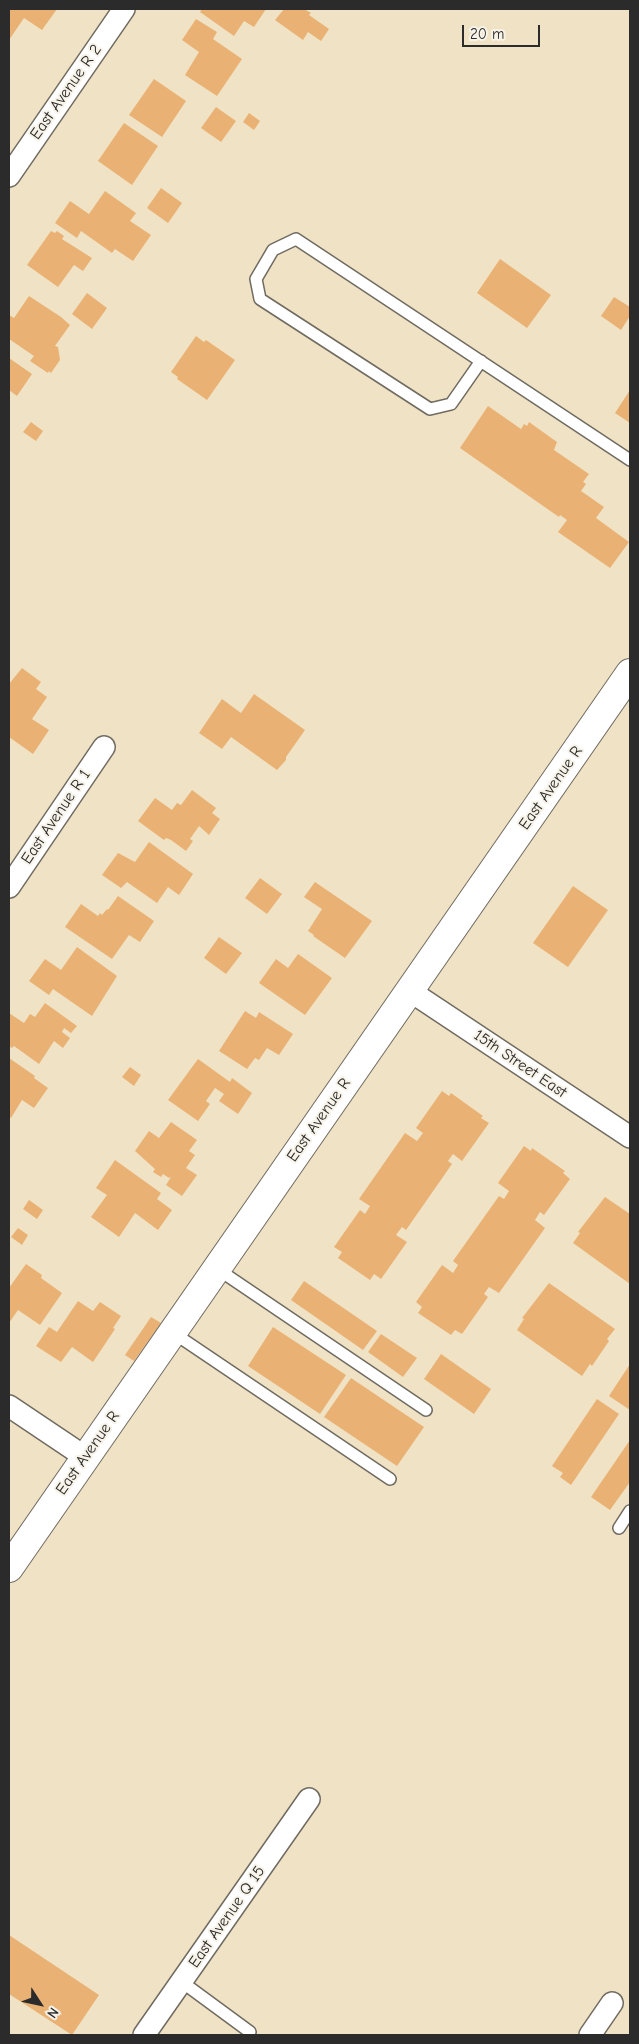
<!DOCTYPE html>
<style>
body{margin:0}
#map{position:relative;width:639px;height:2044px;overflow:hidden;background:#f0e2c5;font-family:"Comic Neue",sans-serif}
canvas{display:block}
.frame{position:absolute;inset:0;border:10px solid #2b2b2b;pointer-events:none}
.north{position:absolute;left:15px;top:1979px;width:50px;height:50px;-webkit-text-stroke:4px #f7f3e8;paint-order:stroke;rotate:125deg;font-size:14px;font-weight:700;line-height:20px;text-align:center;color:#2b2b2b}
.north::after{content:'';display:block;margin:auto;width:18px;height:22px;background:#2b2b2b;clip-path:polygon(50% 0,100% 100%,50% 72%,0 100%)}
.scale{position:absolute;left:462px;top:25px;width:78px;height:22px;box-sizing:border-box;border:2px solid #2b2b2b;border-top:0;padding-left:6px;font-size:15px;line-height:18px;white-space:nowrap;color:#2b2b2b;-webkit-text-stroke:4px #f7f3e8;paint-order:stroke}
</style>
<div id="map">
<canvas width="639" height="2044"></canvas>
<div class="frame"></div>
<div class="north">N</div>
<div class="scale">20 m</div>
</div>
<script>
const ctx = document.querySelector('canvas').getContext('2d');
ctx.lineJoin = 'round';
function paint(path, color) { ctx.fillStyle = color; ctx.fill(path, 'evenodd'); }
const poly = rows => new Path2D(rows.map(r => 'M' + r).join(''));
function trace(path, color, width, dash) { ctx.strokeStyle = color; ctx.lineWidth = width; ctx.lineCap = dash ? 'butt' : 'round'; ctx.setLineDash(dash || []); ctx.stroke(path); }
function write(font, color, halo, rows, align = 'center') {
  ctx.font = font + ' "Comic Neue",sans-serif'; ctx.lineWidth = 4; ctx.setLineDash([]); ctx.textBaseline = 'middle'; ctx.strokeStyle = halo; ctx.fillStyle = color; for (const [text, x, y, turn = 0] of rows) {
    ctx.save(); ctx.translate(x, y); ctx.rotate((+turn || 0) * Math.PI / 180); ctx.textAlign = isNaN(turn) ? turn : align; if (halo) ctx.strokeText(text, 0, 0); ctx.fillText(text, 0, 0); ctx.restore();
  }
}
const building = poly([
 [9,9,57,9,42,30,24,18,9,40],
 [202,9,266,9,254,27,244,21,234,36,200,12],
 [284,9,304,9,311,13,309,15,329,29,321,41,308,32,303,40,275,20],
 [196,19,217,32,213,39,242,59,217,96,185,75,199,52,182,40],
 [154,79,186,101,162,137,129,115],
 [216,107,236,121,221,142,201,128],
 [249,113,260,121,254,130,243,122],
 [124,123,158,146,132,185,98,161],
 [161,188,182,203,168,223,147,208],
 [105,191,136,213,130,221,151,235,133,261,115,249,112,253,81,231,77,238,55,223,70,201,89,214],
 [51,231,55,233,57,231,64,236,62,239,92,258,83,271,74,265,58,287,27,265],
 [500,259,551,295,527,328,477,293],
 [87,293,107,308,92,329,72,314],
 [29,296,61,317,70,325,55,346,58,347,60,360,51,373,49,371,48,373,30,361,34,356,9,339,9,315,14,318],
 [614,297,630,307,630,316,621,330,601,316],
 [196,336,204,342,206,340,235,360,207,400,177,379,178,377,171,372],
 [9,358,32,374,17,396,9,390],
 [630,390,630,423,615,413],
 [488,406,521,429,524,424,527,426,529,422,557,442,554,450,589,474,583,482,586,484,581,491,604,507,596,518,629,542,610,568,558,532,567,520,560,515,559,517,460,448],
 [31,422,43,431,36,441,23,432],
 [22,668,41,682,36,689,47,697,32,719,49,730,33,754,9,737,9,684],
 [254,694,305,730,286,757,286,760,277,770,231,737,222,749,199,733,222,699,241,713],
 [192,790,216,808,212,813,220,819,209,835,199,826,190,839,193,841,186,851,171,840,166,838,164,840,138,821,155,798,172,810,177,803,181,805],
 [149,842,193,874,179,895,168,887,157,903,127,882,121,888,102,875,118,853,135,862],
 [260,878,282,894,267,914,245,898],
 [315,882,372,921,345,958,313,936,314,935,308,931,322,909,304,897],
 [573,886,608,910,568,967,533,943],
 [118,896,154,921,140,942,129,935,112,959,65,927,81,904,98,916,100,913,102,915,107,909,108,910],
 [219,937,242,953,226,974,204,958],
 [77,947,117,976,92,1016,53,989,49,995,29,981,45,959,61,970],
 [298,954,332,978,305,1015,259,983,276,959,288,968],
 [45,1003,77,1026,71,1033,64,1028,62,1032,70,1038,63,1048,54,1041,39,1064,14,1046,12,1048,9,1046,9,1013,24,1023,30,1014,35,1017],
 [245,1011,256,1018,259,1012,293,1034,279,1055,267,1048,259,1060,255,1058,247,1069,219,1051],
 [9,1058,35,1076,34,1078,48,1088,34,1108,22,1100,11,1118,9,1116],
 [198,1059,230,1082,232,1078,252,1093,238,1114,219,1101,224,1094,215,1088,206,1101,210,1104,198,1121,168,1100],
 [130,1067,141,1075,134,1086,122,1077],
 [442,1091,449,1096,451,1093,483,1116,481,1118,489,1123,462,1161,453,1154,448,1161,452,1164,406,1230,402,1227,396,1235,407,1242,381,1279,374,1274,370,1280,338,1258,342,1252,334,1247,360,1210,365,1214,370,1206,359,1199,405,1133,417,1141,423,1133,416,1128],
 [171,1122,197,1140,189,1151,195,1155,186,1168,197,1175,182,1196,166,1185,171,1177,169,1178,163,1174,161,1177,153,1172,155,1169,135,1151,149,1131,159,1138],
 [524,1146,531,1151,532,1148,565,1171,563,1173,570,1179,544,1215,540,1212,535,1220,545,1228,499,1293,489,1287,484,1294,488,1297,462,1334,455,1330,451,1335,418,1313,422,1307,416,1302,442,1265,453,1273,458,1265,453,1261,499,1196,504,1199,509,1191,498,1183],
 [115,1160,161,1193,157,1199,172,1210,158,1230,135,1213,119,1237,91,1217,107,1195,96,1188],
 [605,1197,630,1214,630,1284,573,1243,580,1233,578,1232],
 [29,1200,43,1210,37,1219,23,1209],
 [18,1228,28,1235,22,1245,11,1237],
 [26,1264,42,1275,41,1278,62,1293,40,1325,18,1310,9,1323,9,1288],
 [304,1281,377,1331,363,1350,291,1300],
 [549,1283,615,1329,607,1339,609,1341,592,1366,590,1364,582,1376,517,1330,524,1319,522,1318],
 [78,1301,93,1311,100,1302,121,1316,113,1328,115,1329,93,1362,72,1347,61,1362,36,1346,49,1327,57,1332],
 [151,1317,161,1323,134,1361,125,1355],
 [273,1327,346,1375,320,1414,248,1366],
 [381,1334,417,1358,403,1377,368,1352],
 [441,1354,491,1389,474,1414,424,1379],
 [630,1364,630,1410,609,1396],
 [351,1378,424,1427,397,1466,324,1417],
 [597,1399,619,1414,571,1485,560,1477,563,1473,552,1466],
 [630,1440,630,1482,610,1510,591,1497],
 [9,1935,99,1995,72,2035,9,1994]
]);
const service = poly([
 [481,361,451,404,430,409,260,299,256,279,273,250,296,239,627,458,630,460],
 [216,1268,426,1410],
 [172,1332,390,1479],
 [619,1528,630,1511],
 [182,1982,250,2032]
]);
const minor = poly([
 [9,176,124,9],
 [9,887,104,747],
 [410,991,630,1137],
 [9,1406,85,1457],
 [144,2035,309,1799],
 [590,2035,612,2003]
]);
const secondary = poly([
 [9,1568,630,673]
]);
const streetNames = [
 ["East Avenue R 2",66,92,-55],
 ["East Avenue R",551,788,-55],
 ["East Avenue R 1",56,817,-56],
 ["15th Street East",520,1064,34],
 ["East Avenue R",319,1120,-55],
 ["East Avenue R",88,1453,-55],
 ["East Avenue Q 15",227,1917,-55]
];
paint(building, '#e9b274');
trace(service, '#706b61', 14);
trace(minor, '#706b61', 24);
trace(secondary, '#706b61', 30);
trace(service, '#fff', 11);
trace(minor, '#fff', 21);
trace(secondary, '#fff', 28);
write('16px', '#2b2b2b', '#f7f3e8', streetNames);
</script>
